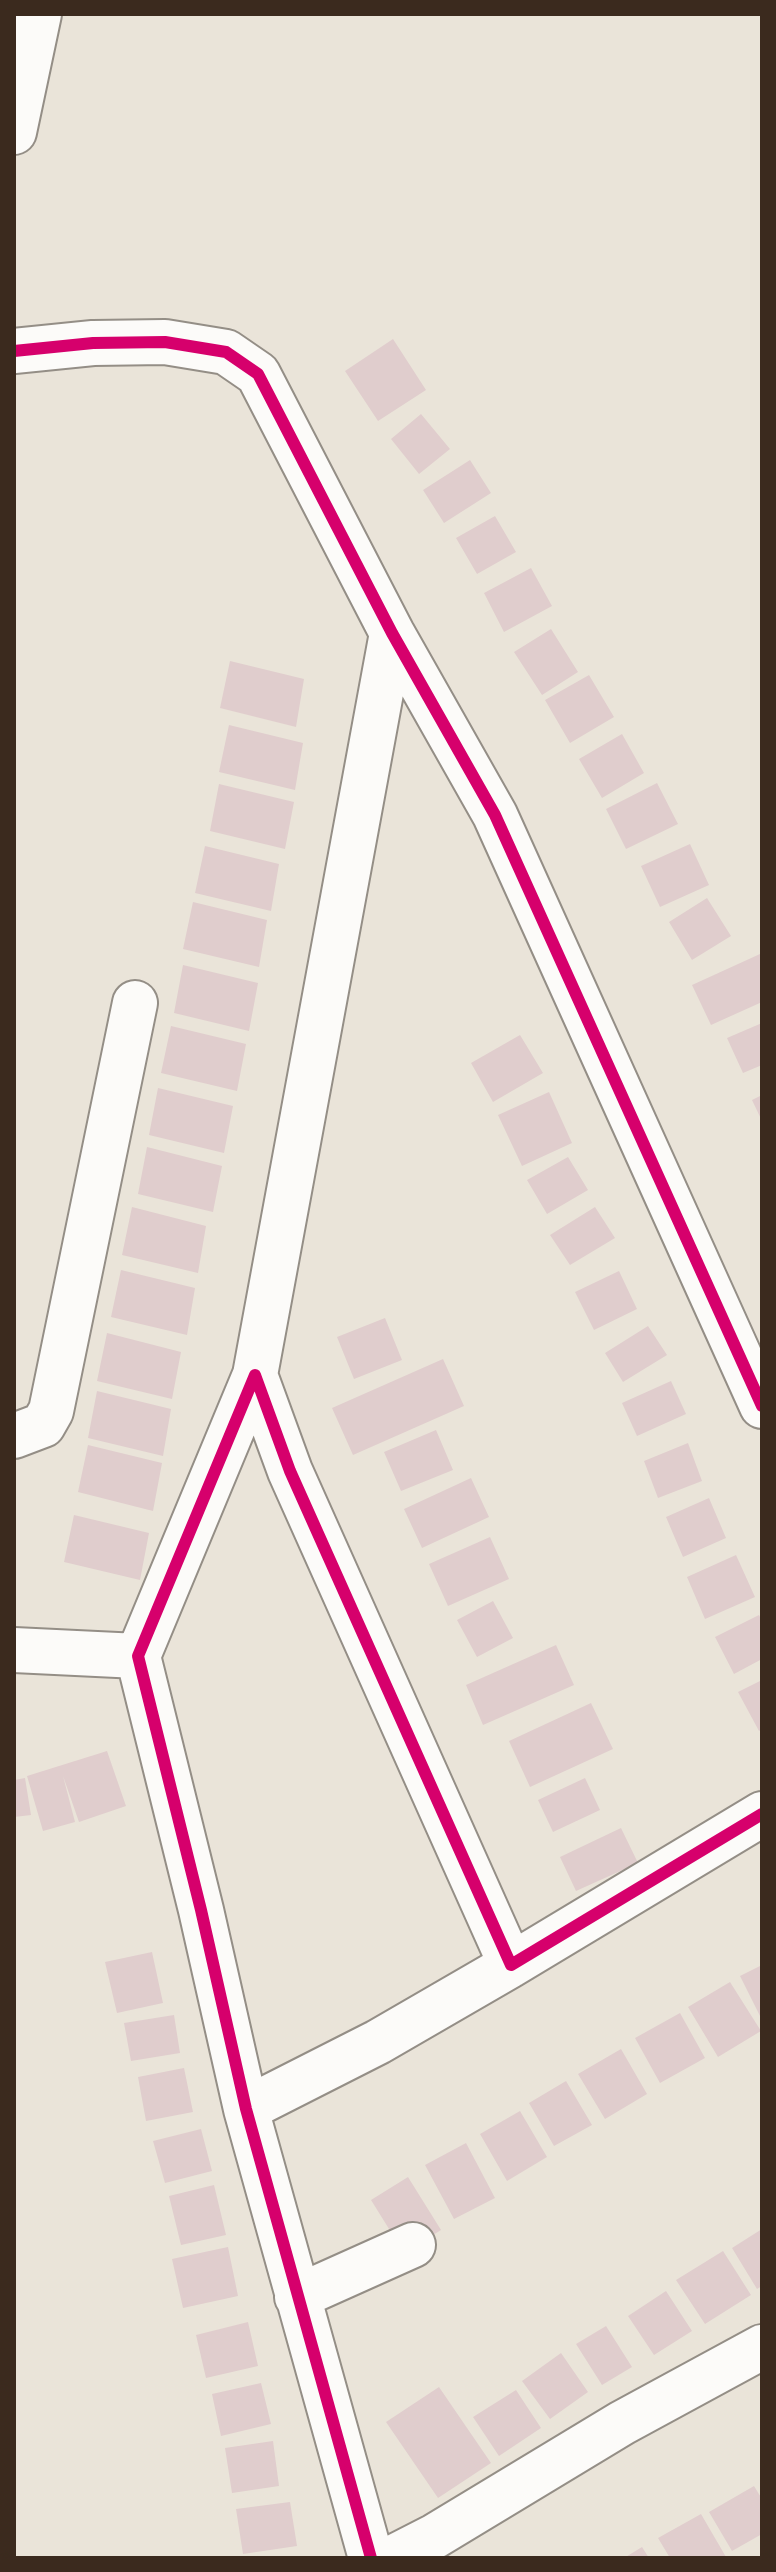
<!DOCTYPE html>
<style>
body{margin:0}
#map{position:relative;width:776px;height:2572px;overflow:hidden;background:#eae4d9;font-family:"Indie Flower",sans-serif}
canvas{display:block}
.frame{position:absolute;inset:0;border:16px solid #3b2a1e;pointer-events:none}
</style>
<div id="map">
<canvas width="776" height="2572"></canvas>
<div class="frame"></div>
</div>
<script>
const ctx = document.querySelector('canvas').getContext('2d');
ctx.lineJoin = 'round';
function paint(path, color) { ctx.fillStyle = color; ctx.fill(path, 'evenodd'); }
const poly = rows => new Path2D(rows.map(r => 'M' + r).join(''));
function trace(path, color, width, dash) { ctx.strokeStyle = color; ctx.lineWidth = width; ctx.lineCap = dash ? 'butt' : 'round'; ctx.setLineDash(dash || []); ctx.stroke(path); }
const building = poly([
 [393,339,426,390,378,421,345,371],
 [421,414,450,449,419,474,391,439],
 [470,460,491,493,444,523,423,490],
 [495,516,516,552,477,574,456,538],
 [531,568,552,606,504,632,484,593],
 [551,629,578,672,542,695,514,652],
 [230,661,304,679,296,727,220,708],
 [589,675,614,717,570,743,545,700],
 [229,725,303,743,295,790,219,772],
 [622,734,644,773,602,798,579,759],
 [657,783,678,824,626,849,606,809],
 [219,784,294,802,285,849,210,831],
 [690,844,709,885,660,907,641,866],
 [205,846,279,864,271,911,195,893],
 [707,898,731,936,692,960,669,922],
 [193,902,267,920,259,967,183,949],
 [760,954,762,1002,711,1025,692,985],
 [183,965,258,983,249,1031,174,1013],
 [762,1023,762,1065,743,1073,727,1038],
 [171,1026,246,1044,237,1091,161,1073],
 [520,1035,543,1073,493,1102,471,1063],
 [158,1088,233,1106,224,1153,149,1135],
 [549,1092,572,1143,522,1166,498,1115],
 [762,1095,762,1121,752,1100],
 [147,1147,222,1166,213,1212,138,1194],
 [568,1157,588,1190,547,1214,527,1180],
 [132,1207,206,1226,198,1273,122,1255],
 [595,1207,615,1238,570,1265,550,1235],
 [121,1270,195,1288,187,1335,111,1317],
 [619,1271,637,1309,594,1330,575,1292],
 [385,1318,402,1360,354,1379,337,1337],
 [648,1326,667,1355,623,1382,605,1353],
 [107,1333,181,1352,172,1399,97,1381],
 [443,1359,464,1406,353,1455,332,1408],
 [671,1381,686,1414,637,1436,622,1403],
 [97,1391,171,1409,163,1456,88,1438],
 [436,1430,453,1470,401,1491,384,1452],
 [688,1443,702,1481,658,1498,644,1461],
 [88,1445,162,1463,153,1511,78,1492],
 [471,1478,489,1517,422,1548,404,1509],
 [709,1498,726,1538,683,1557,666,1517],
 [74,1515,149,1533,140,1580,64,1562],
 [490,1537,509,1579,448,1606,429,1564],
 [736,1555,755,1597,705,1619,687,1577],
 [493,1601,513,1638,477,1657,457,1620],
 [759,1615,762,1621,762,1659,734,1674,715,1637],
 [556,1645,574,1685,483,1725,466,1685],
 [762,1680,762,1729,759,1731,738,1692],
 [591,1703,613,1749,530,1787,509,1741],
 [107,1751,126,1806,79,1822,63,1776,75,1822,43,1831,27,1776],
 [25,1778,31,1815,14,1817,14,1780],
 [585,1778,600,1810,553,1832,538,1800],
 [621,1828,638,1863,576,1891,560,1857],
 [152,1952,163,2003,117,2013,105,1962],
 [762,1965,762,2020,740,1976],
 [730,1982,761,2031,718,2057,688,2007],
 [680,2013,705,2058,660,2083,635,2038],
 [174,2015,180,2053,131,2061,124,2023],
 [621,2049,647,2094,605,2119,578,2074],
 [184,2068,193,2112,146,2121,138,2077],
 [566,2081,592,2125,554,2146,529,2103],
 [520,2111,547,2157,507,2181,480,2134],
 [201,2129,212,2171,165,2183,153,2141],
 [466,2143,495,2198,454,2219,425,2165],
 [408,2177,441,2230,404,2253,371,2200],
 [214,2185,226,2235,181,2245,169,2196],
 [762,2229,762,2286,757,2289,732,2248],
 [228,2247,238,2296,183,2308,172,2259],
 [723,2251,751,2295,705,2324,676,2280],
 [666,2291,692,2331,654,2355,628,2316],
 [248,2322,258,2366,206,2378,196,2335],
 [606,2326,632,2367,602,2385,576,2344],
 [561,2353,588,2392,550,2419,522,2381],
 [261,2383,271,2424,221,2436,212,2394],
 [439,2387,491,2463,438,2498,386,2422],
 [516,2390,541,2428,499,2456,473,2417],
 [273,2441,279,2486,232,2493,225,2448],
 [754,2486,762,2499,762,2534,732,2551,709,2512],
 [290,2502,297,2546,243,2554,236,2509],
 [701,2514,726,2557,670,2558,658,2538],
 [642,2547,649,2558,624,2558]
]);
const minor = poly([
 [14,132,39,14],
 [14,351,93,343,165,342,226,352,258,374,392,633,495,815,762,1406],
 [255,1375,392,633],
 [14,1436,43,1425,51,1411,135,1003],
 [14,1650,138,1656],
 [246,2109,378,2042,511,1965],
 [297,2297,413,2245],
 [371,2558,246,2109,201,1910,138,1656,255,1375,290,1471,511,1965,762,1814],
 [392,2558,435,2536,622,2423,762,2347]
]);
const cycleway = poly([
 [14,351,93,343,165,342,226,352,258,374,392,633,495,815,762,1406],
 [371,2558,246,2109,201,1910,138,1656,255,1375,290,1471,511,1965,762,1814]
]);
paint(building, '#e0cdcd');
trace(minor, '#948e86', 48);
trace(minor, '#fcfbf9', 44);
trace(cycleway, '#d6006c', 12);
</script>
